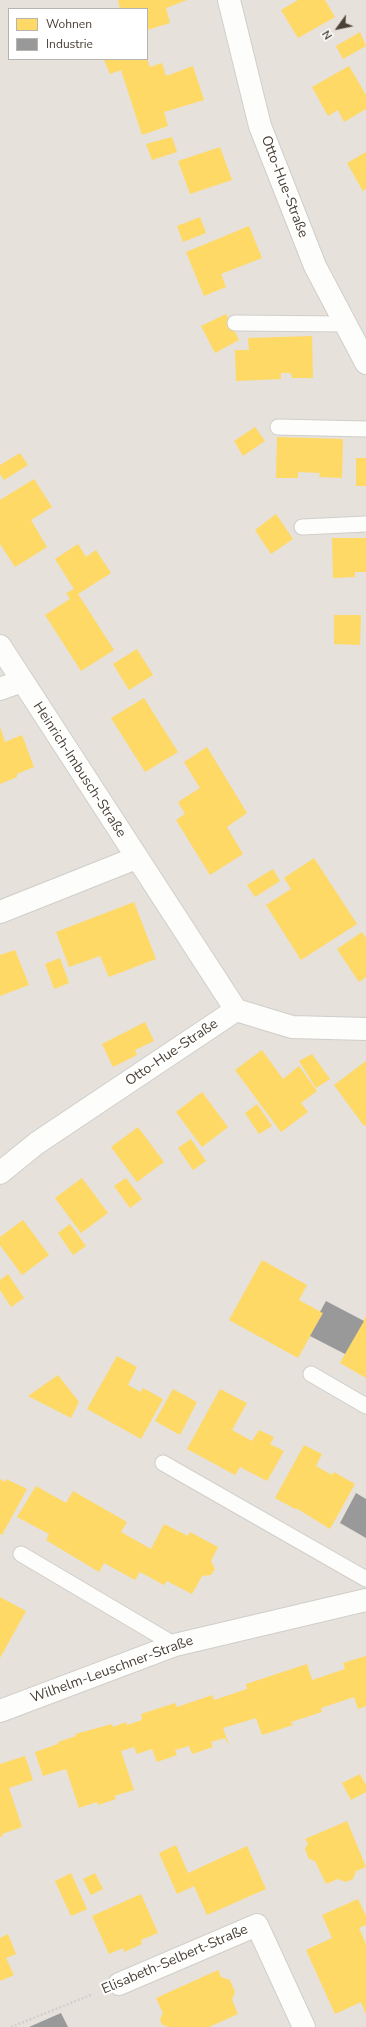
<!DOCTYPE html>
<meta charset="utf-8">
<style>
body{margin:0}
#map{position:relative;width:366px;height:2027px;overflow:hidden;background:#f2f0ed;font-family:"Nunito Sans",sans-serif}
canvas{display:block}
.legend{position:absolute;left:8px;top:8px;width:140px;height:52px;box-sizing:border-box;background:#fff;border:1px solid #b7b3af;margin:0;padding:5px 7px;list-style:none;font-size:12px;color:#4a4137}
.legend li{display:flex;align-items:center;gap:8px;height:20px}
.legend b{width:20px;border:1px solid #b7b3af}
.north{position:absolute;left:318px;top:8px;width:40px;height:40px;-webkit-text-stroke:3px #fff;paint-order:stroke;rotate:237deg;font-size:11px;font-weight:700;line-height:16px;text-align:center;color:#4a4137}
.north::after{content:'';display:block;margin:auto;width:14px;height:18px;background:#4a4137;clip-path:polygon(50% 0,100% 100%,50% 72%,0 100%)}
</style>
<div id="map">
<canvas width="366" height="2027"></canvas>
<ul class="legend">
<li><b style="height:11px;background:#ffd966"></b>Wohnen</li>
<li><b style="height:11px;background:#999"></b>Industrie</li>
</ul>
<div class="north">N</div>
</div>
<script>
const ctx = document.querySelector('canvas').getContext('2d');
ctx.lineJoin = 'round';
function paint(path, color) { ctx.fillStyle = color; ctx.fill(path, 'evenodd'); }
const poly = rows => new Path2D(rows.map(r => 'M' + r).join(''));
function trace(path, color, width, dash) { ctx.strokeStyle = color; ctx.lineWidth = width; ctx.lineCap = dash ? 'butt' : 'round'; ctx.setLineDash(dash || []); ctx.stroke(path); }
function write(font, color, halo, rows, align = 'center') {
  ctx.font = font + ' "Nunito Sans",sans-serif'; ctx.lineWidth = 4; ctx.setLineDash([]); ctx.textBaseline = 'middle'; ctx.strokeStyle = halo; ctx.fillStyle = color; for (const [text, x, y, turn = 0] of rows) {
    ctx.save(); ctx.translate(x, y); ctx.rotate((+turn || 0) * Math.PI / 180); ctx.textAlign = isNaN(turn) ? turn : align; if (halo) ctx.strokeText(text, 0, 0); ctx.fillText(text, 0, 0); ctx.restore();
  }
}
const residential = poly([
 [0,0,366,0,366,2027,0,2027],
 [9,9,147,9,147,59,9,59]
]);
const homes = poly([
 [118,0,187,0,166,8,170,23,147,30,147,9,120,9],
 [298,0,325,0,335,17,298,38,281,10],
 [360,32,366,46,343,59,336,46],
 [147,59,150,67,162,63,166,76,193,66,204,100,164,112,168,126,142,135,121,70,110,74,104,60],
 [349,66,366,95,366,109,344,122,338,110,328,116,312,87],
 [172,137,177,152,152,160,146,144],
 [220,147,232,180,190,194,178,161],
 [366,152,366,189,363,191,347,163],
 [200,217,206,233,183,242,177,226],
 [249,226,262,258,221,274,226,287,204,296,186,252],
 [226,314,239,340,215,353,201,326],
 [312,336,313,378,292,378,291,373,281,373,281,379,236,381,235,350,249,350,248,338],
 [255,427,265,441,243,456,234,441],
 [277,437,343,439,342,478,319,477,320,473,298,472,298,478,276,478],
 [20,453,28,465,4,480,0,474,0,465],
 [356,458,366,458,366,486,356,486],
 [34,479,52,507,31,520,47,547,15,567,0,544,0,500],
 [276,514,293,539,271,554,255,530],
 [332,538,366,538,366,572,355,572,355,577,333,578],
 [78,544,86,557,96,550,111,573,78,594,114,650,81,671,45,615,70,599,66,593,74,589,55,559],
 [334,615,361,615,360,645,334,644],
 [137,649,153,675,129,690,113,664],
 [144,698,178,752,145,772,111,718],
 [0,727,5,742,22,735,34,767,17,774,17,777,0,784],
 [207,747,247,813,227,827,243,854,210,875,176,820,185,814,178,802,200,788,184,762],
 [314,858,357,924,301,960,266,905,291,889,284,878],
 [273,869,280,881,255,897,247,885],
 [134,902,156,959,109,977,100,956,69,967,56,932],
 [362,932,366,938,366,977,359,982,337,949],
 [15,950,29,985,0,996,0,955],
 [60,958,69,983,54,989,45,964],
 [145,1022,154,1041,135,1050,137,1055,113,1067,102,1044],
 [262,1050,283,1079,299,1066,317,1091,301,1103,308,1112,281,1132,235,1070],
 [312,1054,330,1079,316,1088,299,1061],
 [366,1061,366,1125,364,1126,334,1085],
 [202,1092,228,1127,202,1147,176,1112],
 [257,1104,272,1126,259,1134,245,1113],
 [138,1127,164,1162,137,1182,111,1147],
 [191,1139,206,1161,193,1170,178,1148],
 [82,1178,108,1213,81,1233,55,1198],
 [126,1178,142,1199,130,1208,114,1186],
 [23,1220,49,1255,22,1275,0,1245,0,1237],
 [70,1224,86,1246,73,1255,58,1233],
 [262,1260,307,1285,299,1300,323,1313,298,1358,229,1320],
 [8,1274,24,1298,11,1307,0,1290,0,1280],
 [366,1316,366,1378,340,1363],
 [117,1356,137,1367,128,1385,141,1392,143,1388,163,1399,141,1439,87,1409],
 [58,1375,79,1402,71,1418,28,1396],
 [173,1389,197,1402,180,1435,155,1421],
 [220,1389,247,1403,232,1430,252,1441,259,1430,274,1437,270,1444,284,1451,267,1481,240,1467,235,1475,187,1449],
 [304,1445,322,1454,316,1466,332,1475,334,1472,355,1484,330,1529,296,1508,295,1509,275,1498],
 [0,1479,5,1482,6,1479,27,1489,2,1535,0,1534],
 [36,1486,66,1503,73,1491,127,1522,121,1532,151,1549,164,1524,188,1536,190,1532,218,1547,211,1561,215,1569,211,1575,202,1576,192,1594,167,1581,164,1585,140,1572,135,1580,104,1563,99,1572,46,1540,49,1534,17,1517],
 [0,1597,26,1611,0,1658],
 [366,1656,366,1706,358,1709,354,1697,321,1708,322,1712,291,1722,293,1725,262,1735,256,1718,223,1728,228,1742,227,1743,225,1738,211,1742,213,1747,192,1754,189,1746,175,1750,177,1755,157,1762,152,1749,137,1754,134,1747,121,1751,134,1790,114,1796,116,1799,98,1805,97,1802,79,1808,66,1769,43,1776,35,1752,58,1744,58,1742,76,1736,75,1734,112,1724,113,1727,126,1722,127,1725,142,1720,141,1714,175,1703,177,1707,212,1695,214,1700,247,1689,246,1684,307,1664,312,1680,345,1669,343,1663],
 [25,1756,33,1780,9,1788,22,1827,2,1834,3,1836,0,1837,0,1764],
 [360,1774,366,1785,366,1792,351,1800,342,1783],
 [347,1821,366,1867,356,1871,353,1879,346,1882,338,1879,326,1884,315,1861,309,1859,305,1849,308,1843,305,1839],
 [176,1845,188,1873,247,1846,266,1889,207,1915,194,1886,177,1894,159,1853],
 [71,1873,87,1909,71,1916,55,1881],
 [95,1873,103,1889,91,1895,83,1879],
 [141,1894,158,1933,141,1940,142,1944,124,1952,123,1948,109,1954,92,1916],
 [358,1899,366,1916,366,1925,359,1928,366,1944,366,2014,361,2002,335,2014,306,1950,332,1938,322,1915],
 [8,1934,16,1954,6,1958,14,1975,0,1981,0,1938],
 [218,1970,221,1977,230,1980,235,1992,232,2000,238,2014,209,2027,170,2027,162,2025,160,2019,163,2013,156,1998]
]);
const industry = poly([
 [326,1301,364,1321,345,1354,310,1336,323,1313,320,1312],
 [356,1493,366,1499,366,1538,340,1523],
 [61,2013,68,2027,29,2027]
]);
const path = poly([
 [11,2027,93,1994]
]);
const service = poly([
 [235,323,345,324],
 [278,427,366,429],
 [302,527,366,524],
 [311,1374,366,1406],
 [163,1463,366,1579],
 [21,1554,175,1645]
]);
const minor = poly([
 [229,0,260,126,315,266,366,363],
 [0,646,236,1010],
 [0,689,22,681],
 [0,912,136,858],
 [0,1173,37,1143,236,1010,292,1027,366,1029],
 [0,1711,175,1645,366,1600],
 [119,1984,257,1925,304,2027]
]);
const streetNames = [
 ["Otto-Hue-Straße",284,187,69],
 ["Heinrich-Imbusch-Straße",79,770,57],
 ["Otto-Hue-Straße",172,1053,-34],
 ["Wilhelm-Leuschner-Straße",112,1670,-20],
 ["Elisabeth-Selbert-Straße",175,1960,-23]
];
paint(residential, '#e6e1da');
paint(homes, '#ffd966');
paint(industry, '#999');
trace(service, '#d0ceca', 17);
trace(minor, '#d0ceca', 24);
trace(path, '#d2d0cb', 2.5, [2, 2]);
trace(service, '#fdfdfc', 15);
trace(minor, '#fdfdfc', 22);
write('14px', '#4a4137', '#fff', streetNames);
</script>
